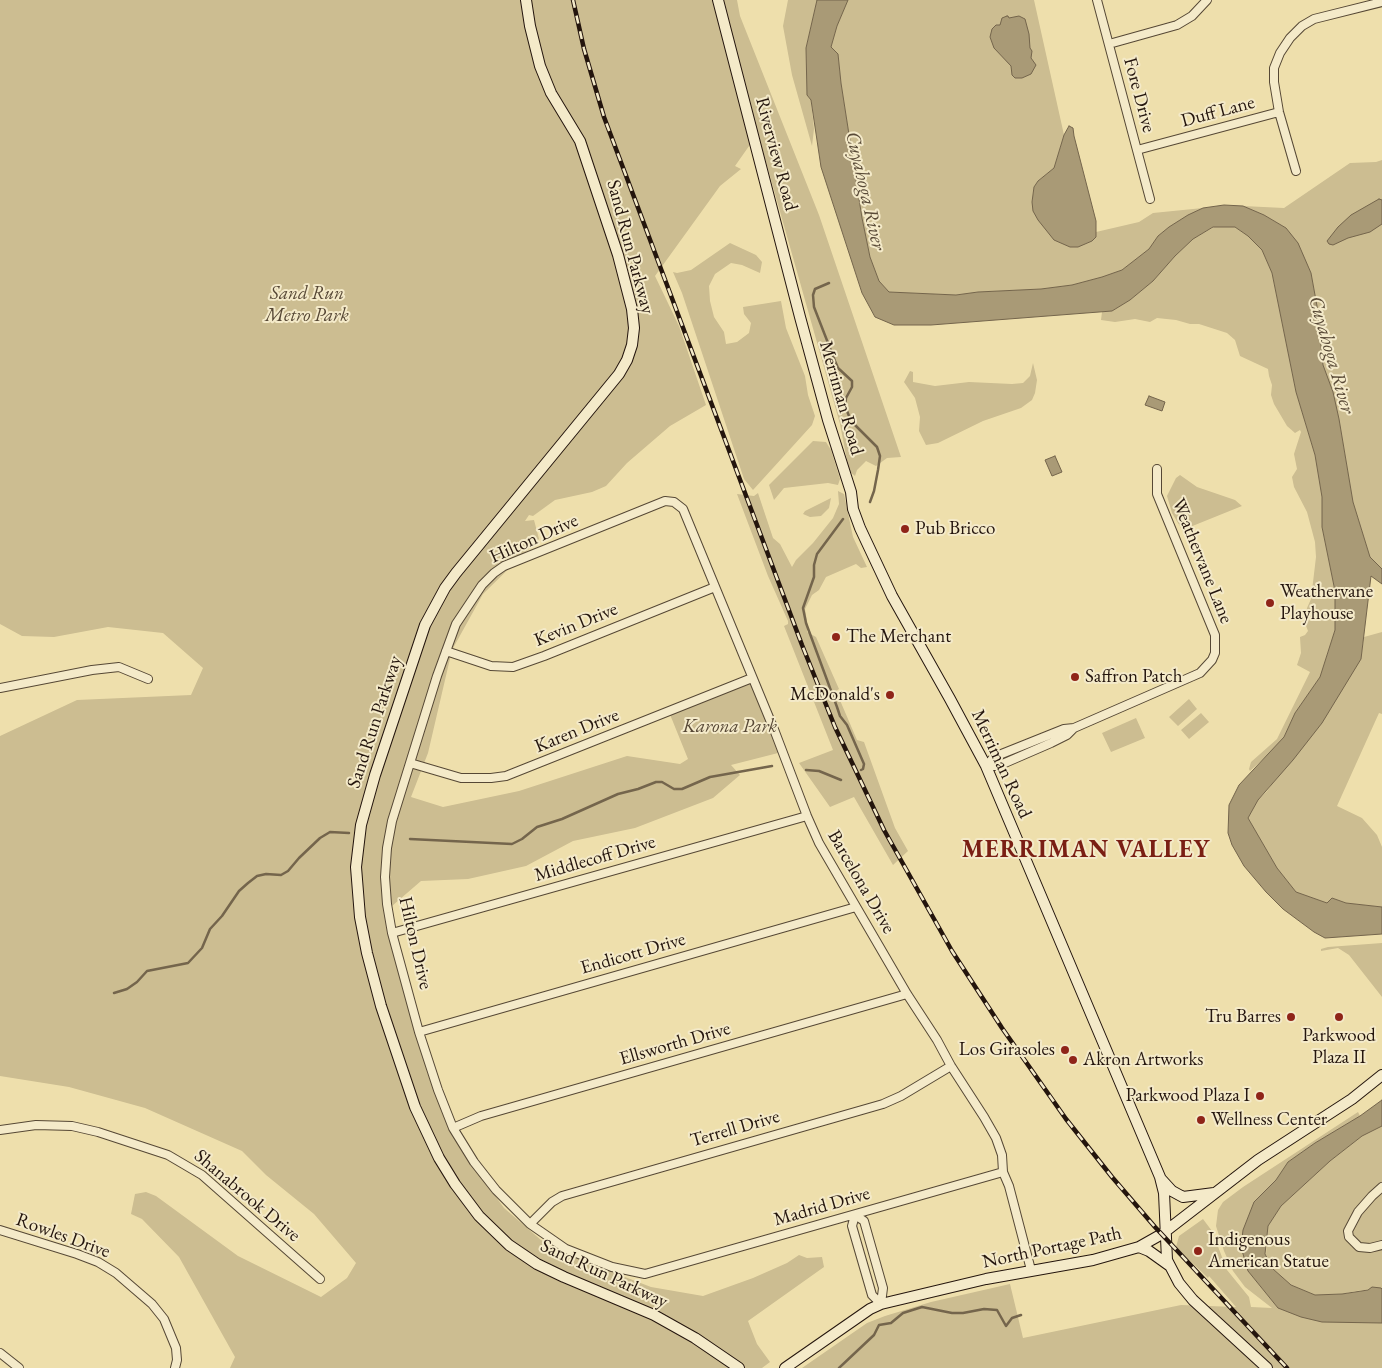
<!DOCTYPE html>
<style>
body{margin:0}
canvas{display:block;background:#eedfac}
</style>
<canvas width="1382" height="1368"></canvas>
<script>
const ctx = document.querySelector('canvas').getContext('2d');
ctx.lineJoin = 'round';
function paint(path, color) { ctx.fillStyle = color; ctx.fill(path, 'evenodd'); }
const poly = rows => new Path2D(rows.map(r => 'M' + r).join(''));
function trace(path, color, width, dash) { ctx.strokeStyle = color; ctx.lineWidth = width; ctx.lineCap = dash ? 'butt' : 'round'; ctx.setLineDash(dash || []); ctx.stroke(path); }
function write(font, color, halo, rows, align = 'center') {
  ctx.font = font + ' "EB Garamond",serif'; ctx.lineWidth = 4; ctx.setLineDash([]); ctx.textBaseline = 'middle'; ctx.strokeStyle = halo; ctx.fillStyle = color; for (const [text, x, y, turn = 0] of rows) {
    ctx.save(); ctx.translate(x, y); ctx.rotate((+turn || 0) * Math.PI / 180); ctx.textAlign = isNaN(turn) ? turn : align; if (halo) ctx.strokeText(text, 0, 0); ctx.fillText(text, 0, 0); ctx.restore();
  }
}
const green = poly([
 [0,0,718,0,754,139,735,166,741,169,720,186,655,276,679,326,706,405,670,426,627,463,606,486,592,492,555,500,533,516,529,515,525,521,534,520,539,539,483,594,452,650,428,753,411,797,443,807,519,791,627,756,680,764,688,759,669,712,752,678,782,752,731,765,740,775,713,798,635,828,573,841,526,866,468,879,421,881,385,912,427,1072,443,1115,459,1146,504,1208,541,1240,591,1264,651,1287,703,1296,753,1278,787,1263,799,1255,807,1258,822,1257,824,1267,748,1321,757,1344,770,1362,762,1368,230,1368,235,1357,179,1257,142,1219,131,1214,135,1194,146,1192,156,1196,238,1256,321,1297,347,1278,356,1263,314,1214,266,1175,242,1151,145,1108,69,1087,0,1076,0,736,77,700,191,695,203,668,163,633,108,627,54,637,22,636,0,624],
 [724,0,737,0,740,16,819,215,901,457,887,458,876,466,866,461,857,470,855,476,849,471,840,424,742,77],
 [788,0,817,0,806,47,807,95,811,100,814,129,812,146,792,75,783,26],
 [848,0,1034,0,1064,135,1054,168,1038,181,1034,187,1032,202,1085,244,1092,241,1096,237,1096,232,1139,222,1153,213,1203,208,1169,227,1158,236,1149,249,1122,270,1102,277,1072,285,1041,289,978,292,956,295,889,292,879,281,870,257,862,218,841,83,838,54,831,47,837,26],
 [1382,160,1382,569,1370,557,1353,502,1339,419,1323,366,1317,306,1311,273,1286,228,1264,215,1243,206,1284,208,1350,163,1376,162],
 [1214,227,1235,227,1248,236,1262,250,1272,273,1296,392,1315,455,1322,497,1322,527,1335,591,1335,630,1320,677,1295,713,1284,737,1274,749,1250,771,1249,769,1251,762,1277,739,1310,672,1297,665,1301,653,1300,637,1305,635,1308,631,1305,623,1307,608,1311,599,1316,557,1315,542,1307,512,1294,487,1292,477,1297,469,1294,454,1301,432,1300,430,1295,433,1287,426,1274,404,1271,395,1272,385,1269,376,1268,369,1240,356,1235,340,1227,333,1199,324,1190,324,1176,320,1157,318,1150,322,1135,319,1115,322,1101,320,1102,312,1112,311,1130,300,1153,281,1175,256,1193,239],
 [730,243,756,255,762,262,760,273,742,265,731,263,715,274,709,286,710,301,714,317,724,332,726,344,737,342,749,333,751,323,744,314,743,307,781,301,786,328,805,376,808,395,815,416,812,425,753,490,744,479,682,293,673,272,677,273,691,270],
 [1033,363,1037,380,1035,393,1032,400,1021,408,983,421,938,443,926,445,919,431,920,417,915,398,904,382,910,371,913,372,913,382,935,386,969,382,1012,384,1023,383,1030,376],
 [813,441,826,442,831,450,840,479,838,485,828,483,784,488,774,500,769,485],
 [1180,475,1197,487,1235,500,1242,506,1190,527,1184,533,1172,513,1167,496,1176,478],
 [838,491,844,494,853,537,867,567,861,568,856,564,826,577,819,590,812,595,805,609,808,627,807,632,816,637,839,689,836,691,857,740,864,742,895,828,908,851,893,865,854,797,830,807,799,763,833,750,784,626,788,624,788,621,768,576,737,494,754,496,758,493,773,538,780,544,792,567,796,560,813,543,833,518,839,504],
 [831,498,829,508,821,516,810,517,803,514,805,511],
 [1382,632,1382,714,1379,713,1337,806,1362,818,1377,835,1382,847,1382,907,1346,903,1332,898,1327,903,1296,892,1277,868,1248,818,1258,800,1267,791,1361,659,1364,637],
 [1189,699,1197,709,1178,726,1169,717],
 [1201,713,1209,722,1189,739,1181,730],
 [1136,718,1145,738,1111,752,1102,733],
 [1382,943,1382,997,1349,955,1338,948,1321,951,1321,949,1328,947],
 [1358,1112,1360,1116,1315,1143,1288,1162,1276,1180,1254,1202,1248,1271,1278,1308,1382,1307,1382,1368,802,1368,867,1323,885,1316,931,1302,1010,1284,1023,1338,1181,1305,1236,1307,1209,1276,1208,1278,1176,1247,1179,1236,1203,1219,1212,1231,1227,1270,1249,1297,1251,1307,1272,1308,1245,1287,1233,1271,1224,1251,1216,1226,1218,1210,1223,1202,1243,1187],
 [1382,1126,1382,1289,1381,1288,1356,1291,1342,1294,1315,1295,1291,1285,1273,1269,1266,1255,1268,1226,1281,1206,1330,1161,1362,1136]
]);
const water = poly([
 [817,0,848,0,837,26,831,47,838,54,841,83,862,218,870,257,879,281,889,292,956,295,978,292,1041,289,1072,285,1102,277,1122,270,1149,249,1158,236,1169,227,1188,215,1203,208,1224,205,1243,206,1264,215,1286,228,1298,243,1311,273,1317,306,1323,365,1333,392,1339,419,1353,502,1370,557,1382,569,1382,584,1371,576,1361,659,1322,723,1293,760,1258,800,1248,818,1277,868,1296,892,1327,903,1332,898,1346,903,1382,907,1382,934,1325,938,1314,932,1283,909,1266,892,1244,866,1232,845,1228,833,1229,805,1239,785,1284,737,1295,713,1320,677,1335,630,1335,591,1322,527,1322,497,1315,455,1296,392,1272,273,1262,250,1248,236,1235,227,1213,227,1193,239,1175,256,1153,281,1130,300,1112,311,931,325,894,325,875,317,862,293,821,167,811,100,807,95,806,48,817,0],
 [1007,16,1008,16,1009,18,1019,16,1025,19,1029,34,1030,48,1032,51,1031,58,1036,65,1031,74,1022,78,1015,78,1012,75,1011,66,994,48,990,37,992,29,996,25,1000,25,1002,18,1007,16],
 [1069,126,1073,128,1074,136,1096,221,1096,237,1092,241,1078,247,1070,247,1054,240,1038,220,1033,211,1032,202,1034,187,1038,181,1054,168,1064,135,1069,126],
 [1379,199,1382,200,1382,224,1370,232,1348,238,1333,245,1329,244,1327,241,1338,227,1351,215,1379,199],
 [1149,396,1165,402,1162,411,1145,405,1149,396],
 [1055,456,1062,472,1052,476,1045,460,1055,456],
 [1382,1100,1382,1126,1362,1136,1330,1161,1281,1206,1268,1226,1265,1254,1273,1269,1291,1285,1315,1295,1342,1294,1368,1290,1372,1287,1381,1288,1382,1289,1382,1323,1322,1322,1301,1317,1278,1308,1248,1271,1241,1247,1243,1230,1254,1202,1276,1180,1288,1162,1315,1143,1360,1116,1382,1100]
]);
const stream = poly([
 [829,283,815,289,813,295,814,307,835,361,838,368,852,381,852,387,846,398,845,406,849,416,854,424,877,447,880,456,878,470,874,491,870,502],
 [843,519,817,554,814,565,814,577,803,608,806,623,837,707,840,716,847,725,864,764,863,769,861,770],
 [806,770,819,771,841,780],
 [410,839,512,844,522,839,537,827,562,819,618,794,638,789,656,782,662,782,674,789,682,789,710,777,772,766],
 [114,993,127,989,137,982,147,971,188,963,202,948,210,929,222,916,239,891,248,883,257,876,266,874,281,875,288,871,299,858,320,838,330,832,349,833],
 [839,1368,874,1335,879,1325,891,1323,903,1313,922,1307,952,1313,963,1313,984,1309,997,1310,1006,1326,1012,1318,1021,1315]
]);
const street = poly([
 [1097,0,1150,199],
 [1109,44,1177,25,1192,16,1207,0],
 [1137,150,1279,112],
 [1296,171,1279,112,1274,82,1274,68,1280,53,1290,38,1302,26,1314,19,1382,2],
 [446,651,491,666,513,667,544,656,715,587],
 [0,688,92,670,119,667,148,679],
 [410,763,461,778,491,778,506,776,752,678],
 [986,766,994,757,1064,729,1074,728,1200,673,1212,660,1215,653,1215,635,1157,494,1157,469],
 [986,766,998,766,1051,743,1067,735,1074,728],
 [392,933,807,816],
 [419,1032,856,907],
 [453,1128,481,1116,907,994],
 [0,1130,36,1125,72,1126,98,1132,168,1155,202,1175,320,1279],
 [1003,1172,645,1274,612,1267,566,1249,530,1224,496,1190,474,1162,453,1128,438,1090,419,1032,392,933,387,904,385,877,387,848,392,821,437,676,456,624,482,585,494,573,504,566,665,501,674,502,683,509,775,732,807,816,819,843,907,994,937,1040,951,1066,984,1117,996,1138,1002,1155,1003,1172,1009,1186,1031,1270],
 [1382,1187,1372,1196,1358,1212,1348,1231,1349,1237,1359,1247,1370,1248,1382,1245],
 [855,1215,852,1226,872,1295,881,1304],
 [855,1215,864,1221,883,1288,881,1304],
 [530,1224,552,1202,562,1196,883,1104,901,1096,951,1066],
 [0,1230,77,1254,98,1262,116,1273,152,1304,164,1319,176,1348,177,1360,175,1368],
 [0,1353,19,1368]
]);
const secondary = poly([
 [526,0,530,26,540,66,551,93,580,141,618,255,632,309,634,328,632,345,627,360,619,374,456,573,445,588,425,625,375,775,361,825,356,867,360,917,367,953,381,1006,415,1107,439,1158,455,1184,479,1216,509,1245,537,1264,564,1277,654,1315,695,1338,739,1368],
 [718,0,800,317,828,420,851,492,853,509,860,528,892,596,950,699,986,766,1160,1177,1164,1193,1167,1260,1179,1283,1193,1300,1267,1368],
 [1161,1179,1172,1191,1183,1197,1214,1193],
 [1139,1247,1149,1251,1170,1266],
 [785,1368,870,1309,881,1304,986,1279,1093,1260,1139,1247,1162,1234,1258,1160,1352,1099,1382,1075]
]);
const rail = poly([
 [573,0,584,49,604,117,802,645,835,727,884,830,952,951,1002,1028,1066,1119,1112,1177,1155,1227,1287,1368]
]);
const markers = [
 [905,529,5,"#8f2418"],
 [1270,603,5,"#8f2418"],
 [836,637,5,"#8f2418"],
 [1075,677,5,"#8f2418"],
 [890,695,5,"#8f2418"],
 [1291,1017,5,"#8f2418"],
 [1339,1017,5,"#8f2418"],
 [1065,1050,5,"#8f2418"],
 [1073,1060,5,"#8f2418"],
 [1260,1096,5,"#8f2418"],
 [1201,1120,5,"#8f2418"],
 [1198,1251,5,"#8f2418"]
];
const streetNames = [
 ["Fore Drive",1139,95,75],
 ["Duff Lane",1218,112,-15],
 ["Riverview Road",776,154,75],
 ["Sand Run Parkway",630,247,75],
 ["Merriman Road",841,398,74],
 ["Hilton Drive",534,539,-24],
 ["Weathervane Lane",1202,561,68],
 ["Kevin Drive",576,625,-22],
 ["Sand Run Parkway",375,722,-72],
 ["Karen Drive",577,731,-22],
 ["Merriman Road",1001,764,65],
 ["Middlecoff Drive",595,859,-16],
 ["Barcelona Drive",861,882,60],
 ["Hilton Drive",415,943,77],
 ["Endicott Drive",633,954,-16],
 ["Ellsworth Drive",675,1044,-16],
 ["Terrell Drive",735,1129,-16],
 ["Shanabrook Drive",247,1196,40],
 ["Madrid Drive",822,1207,-16],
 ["Rowles Drive",63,1236,20],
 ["North Portage Path",1052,1248,-12],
 ["Sand Run Parkway",604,1274,25]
];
const parkNames = [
 ["Sand Run",307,294],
 ["Metro Park",307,316],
 ["Karona Park",730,727]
];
const poiNames = [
 ["Pub Bricco",915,529],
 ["Weathervane",1280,592],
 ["Playhouse",1280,614],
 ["The Merchant",846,637],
 ["Saffron Patch",1085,677],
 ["McDonald's",880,695,"right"],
 ["Tru Barres",1281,1017,"right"],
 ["Parkwood",1339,1036,"center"],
 ["Plaza II",1339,1058,"center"],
 ["Los Girasoles",1055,1050,"right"],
 ["Akron Artworks",1083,1060],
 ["Parkwood Plaza I",1250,1096,"right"],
 ["Wellness Center",1211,1120],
 ["Indigenous",1208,1240],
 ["American Statue",1208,1262]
];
const waterNames = [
 ["Cuyahoga River",865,191,77],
 ["Cuyahoga River",1331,355,74]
];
const districtNames = [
 ["MERRIMAN VALLEY",1086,850]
];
paint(green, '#ccbd91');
paint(water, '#a99a76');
trace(water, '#74654c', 1);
trace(stream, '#74654c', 2.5);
trace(street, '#564835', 10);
trace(secondary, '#24150d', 12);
trace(street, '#f4eac9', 8);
trace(secondary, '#f4eac9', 10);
trace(rail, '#24150d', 4.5);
trace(rail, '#f4eac9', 2.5, [8]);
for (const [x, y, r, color] of markers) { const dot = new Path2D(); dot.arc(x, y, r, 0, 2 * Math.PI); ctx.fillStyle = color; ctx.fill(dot); trace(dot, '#f4eac9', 2); }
write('19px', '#24150d', '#f4eac9', streetNames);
write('italic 19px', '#564735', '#f4eac9', parkNames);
write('19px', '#24150d', '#f4eac9', poiNames, 'left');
write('italic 20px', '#594a37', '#f4eac9', waterNames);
ctx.letterSpacing = '1px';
write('bold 24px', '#7a1f14', '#f4eac9', districtNames);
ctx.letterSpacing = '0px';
</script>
